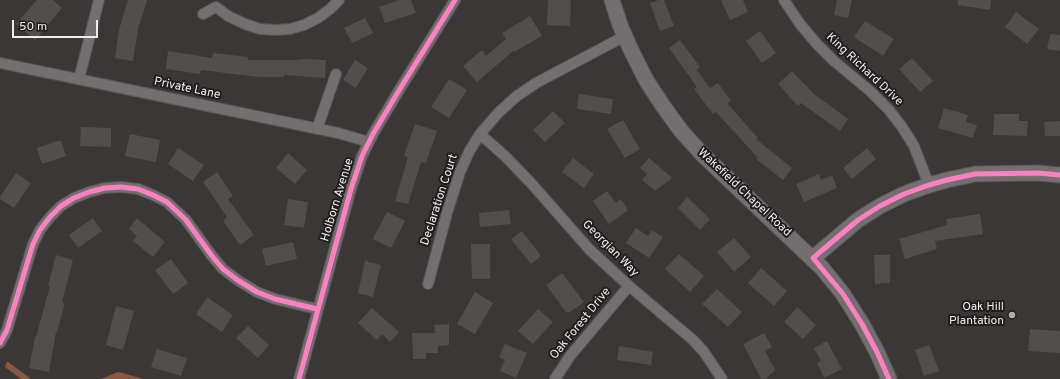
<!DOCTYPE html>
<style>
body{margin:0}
#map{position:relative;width:1060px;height:379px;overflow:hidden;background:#3c3737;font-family:Overpass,sans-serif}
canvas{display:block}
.scale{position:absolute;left:12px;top:20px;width:86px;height:18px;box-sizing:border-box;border:2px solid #f0eaeb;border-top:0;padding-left:5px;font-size:12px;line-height:14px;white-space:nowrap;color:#f0eaeb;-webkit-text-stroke:3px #221e1e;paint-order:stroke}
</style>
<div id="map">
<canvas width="1060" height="379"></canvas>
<div class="scale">50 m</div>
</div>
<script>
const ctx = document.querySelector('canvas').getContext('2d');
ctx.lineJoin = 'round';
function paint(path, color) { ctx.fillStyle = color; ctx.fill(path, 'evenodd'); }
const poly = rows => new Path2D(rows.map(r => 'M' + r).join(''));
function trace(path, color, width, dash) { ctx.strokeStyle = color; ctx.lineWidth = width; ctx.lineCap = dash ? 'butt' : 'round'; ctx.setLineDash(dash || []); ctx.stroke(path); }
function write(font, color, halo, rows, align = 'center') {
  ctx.font = font + ' Overpass,sans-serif'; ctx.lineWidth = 4; ctx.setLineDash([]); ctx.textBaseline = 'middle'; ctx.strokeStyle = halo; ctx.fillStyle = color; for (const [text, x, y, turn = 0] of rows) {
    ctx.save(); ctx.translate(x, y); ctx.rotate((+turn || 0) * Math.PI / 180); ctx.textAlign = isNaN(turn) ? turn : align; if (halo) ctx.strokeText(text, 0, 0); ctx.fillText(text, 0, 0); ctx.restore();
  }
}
const forest = poly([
 [7,361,31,379,21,379,5,367],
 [118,372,123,373,143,379,101,379]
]);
const building = poly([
 [37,0,53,0,62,8,35,40,16,24],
 [128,0,147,0,138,29,133,61,115,58,119,30],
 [399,0,411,0,416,13,385,23,379,7],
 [548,0,571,0,570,26,547,25],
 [659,0,664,0,674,26,660,31,650,3],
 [721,0,743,0,748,12,730,20],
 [837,0,852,0,848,18,834,15],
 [958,0,991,0,990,10,958,5],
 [1016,12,1039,29,1027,44,1005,27],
 [530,16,542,36,514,52,513,51,477,82,463,66,482,50,486,56,506,39,502,33],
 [365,18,373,33,352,43,344,28],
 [865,21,894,39,883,56,854,37],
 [760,31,776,53,762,63,746,41],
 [1050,34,1060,35,1060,51,1047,49],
 [680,40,700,67,697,70,710,88,718,83,731,101,727,103,758,138,756,139,792,168,783,180,756,159,758,158,716,112,713,114,694,89,697,87,669,48],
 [168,51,212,58,213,53,248,57,248,60,300,60,301,59,326,60,325,78,284,75,284,77,258,77,201,70,200,74,166,69],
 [912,58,933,81,920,92,899,69],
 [355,60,368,68,356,88,343,80],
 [792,71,814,94,848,119,840,131,801,103,798,106,778,84],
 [449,79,467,90,449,118,431,107],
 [579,94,613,99,611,114,577,109],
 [944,108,968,115,966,122,977,125,973,138,938,128],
 [553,111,565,123,545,142,533,130],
 [994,114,1019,114,1019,121,1028,121,1027,136,993,135],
 [623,120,640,149,625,158,607,129],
 [1060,121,1060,136,1045,136,1044,122],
 [415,124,437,131,426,163,421,162,408,204,395,201,408,157,404,156],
 [81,127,111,128,111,147,80,146],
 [130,134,160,140,156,162,125,156],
 [57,141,61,141,66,156,42,164,37,148],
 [178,148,204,165,193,181,168,164],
 [867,148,876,159,852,179,843,168],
 [288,153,307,170,295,184,276,168],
 [573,158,594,174,584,188,562,172],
 [649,158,672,178,655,191,642,180,647,174,640,168],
 [217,172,233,196,228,199,254,235,240,245,223,221,227,217,203,182],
 [16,173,31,183,14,208,0,199,0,197],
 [819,174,821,180,832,175,837,188,804,202,796,184],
 [607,191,616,203,621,199,628,210,609,224,593,201],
 [687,197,710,219,700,230,678,208],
 [288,199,308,202,304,228,284,225],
 [509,210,511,224,480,227,479,213],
 [387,212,405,221,391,248,373,239],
 [980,214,983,234,935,241,937,249,905,259,899,239,947,225,946,219],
 [93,218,102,231,78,248,69,235],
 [137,218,165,242,153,257,133,241,137,236,129,229],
 [636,228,648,236,652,230,663,237,649,258,626,243],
 [522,231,541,256,531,264,511,239],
 [734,238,751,257,734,272,717,252],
 [293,242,297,259,266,266,262,249],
 [471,244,490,244,490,279,472,279],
 [679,254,704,276,690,292,665,269],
 [56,255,73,260,62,302,65,303,57,332,56,332,49,372,29,368,35,337,36,337,50,286,48,286],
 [874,255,890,255,890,283,875,284],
 [171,259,188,283,173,294,155,270],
 [365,261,381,265,373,297,358,293],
 [761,268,787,291,774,306,748,283],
 [562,273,584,302,570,312,566,312,546,285],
 [717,289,742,312,728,327,702,304],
 [475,292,493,303,475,334,457,324],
 [207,297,233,315,222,332,196,314],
 [116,306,134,311,123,350,106,345],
 [797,307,816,325,803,339,784,322],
 [372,308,399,332,390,342,382,334,377,340,358,323],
 [538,309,553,322,533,344,518,331],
 [449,324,449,345,438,346,438,353,426,353,426,359,413,359,412,333,435,333,434,325],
 [248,326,269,345,258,358,236,338],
 [1030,329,1060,331,1060,353,1028,351],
 [764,333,772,347,765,351,775,370,766,379,761,379,743,344],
 [827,341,842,369,824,378,817,363,821,361,814,348],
 [505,344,527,353,516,378,500,371,505,360,499,357],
 [929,345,939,371,924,376,915,350],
 [619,346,653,352,651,365,617,360],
 [157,349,187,358,181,376,151,367]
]);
const street = poly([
 [784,0,800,24,817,44,834,61,870,91,889,110,902,127,914,146,929,185],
 [203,14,216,7,228,16,245,24,260,29,276,30,290,29,304,25,318,18,330,9,339,0],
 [0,63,338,133,369,142],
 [79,79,99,0],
 [317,129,336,74],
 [480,134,506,157,530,182,590,250,629,286,693,340,704,352,722,379],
 [428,284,447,213,460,172,470,150,480,134,499,112,517,96,536,83,625,36],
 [0,343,7,330,33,244,40,230,50,217,61,206,74,198,89,192,105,188,121,187,138,189,153,195,167,202,186,220,212,256,223,269,239,281,257,292,275,299,317,309],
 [299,379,351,189,362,156,373,134,398,92,455,0],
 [555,379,570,356,629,286]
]);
const secondary = poly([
 [612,0,620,25,631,50,646,80,663,106,682,132,703,155,822,268,843,294,862,324,877,352,889,379],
 [813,258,858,220,880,206,904,194,929,185,947,180,975,174,1038,173,1060,175]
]);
const cycleway = poly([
 [0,343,7,330,33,244,40,230,50,217,61,206,74,198,89,192,105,188,121,187,138,189,153,195,167,202,186,220,212,256,223,269,239,281,257,292,275,299,317,309],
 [299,379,351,189,362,156,373,134,398,92,455,0],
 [889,379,877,352,862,324,843,294,813,258,858,220,880,206,904,194,929,185,947,180,975,174,1038,173,1060,175]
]);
const markers = [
 [1012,315,4,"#b1abac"]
];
const streetNames = [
 ["King Richard Drive",864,70,43],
 ["Private Lane",187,89,12],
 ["Wakefield Chapel Road",744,193,43],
 ["Holborn Avenue",338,200,-73],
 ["Declaration Court",440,200,-72],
 ["Georgian Way",610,249,45],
 ["Oak Forest Drive",581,324,-51]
];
const poiNames = [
 ["Oak Hill",1004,308],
 ["Plantation",1004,322]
];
paint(forest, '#885841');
paint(building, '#524e4e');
trace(street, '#595454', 12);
trace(secondary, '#595454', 17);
trace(street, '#736e6f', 10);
trace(secondary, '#736e6f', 15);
trace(cycleway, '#ff80c0', 5);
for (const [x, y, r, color] of markers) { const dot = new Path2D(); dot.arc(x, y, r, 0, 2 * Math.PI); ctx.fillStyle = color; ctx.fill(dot); trace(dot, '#221e1e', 1.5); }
write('12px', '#f0eaeb', '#221e1e', streetNames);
write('12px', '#f0eaeb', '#221e1e', poiNames, 'right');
</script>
